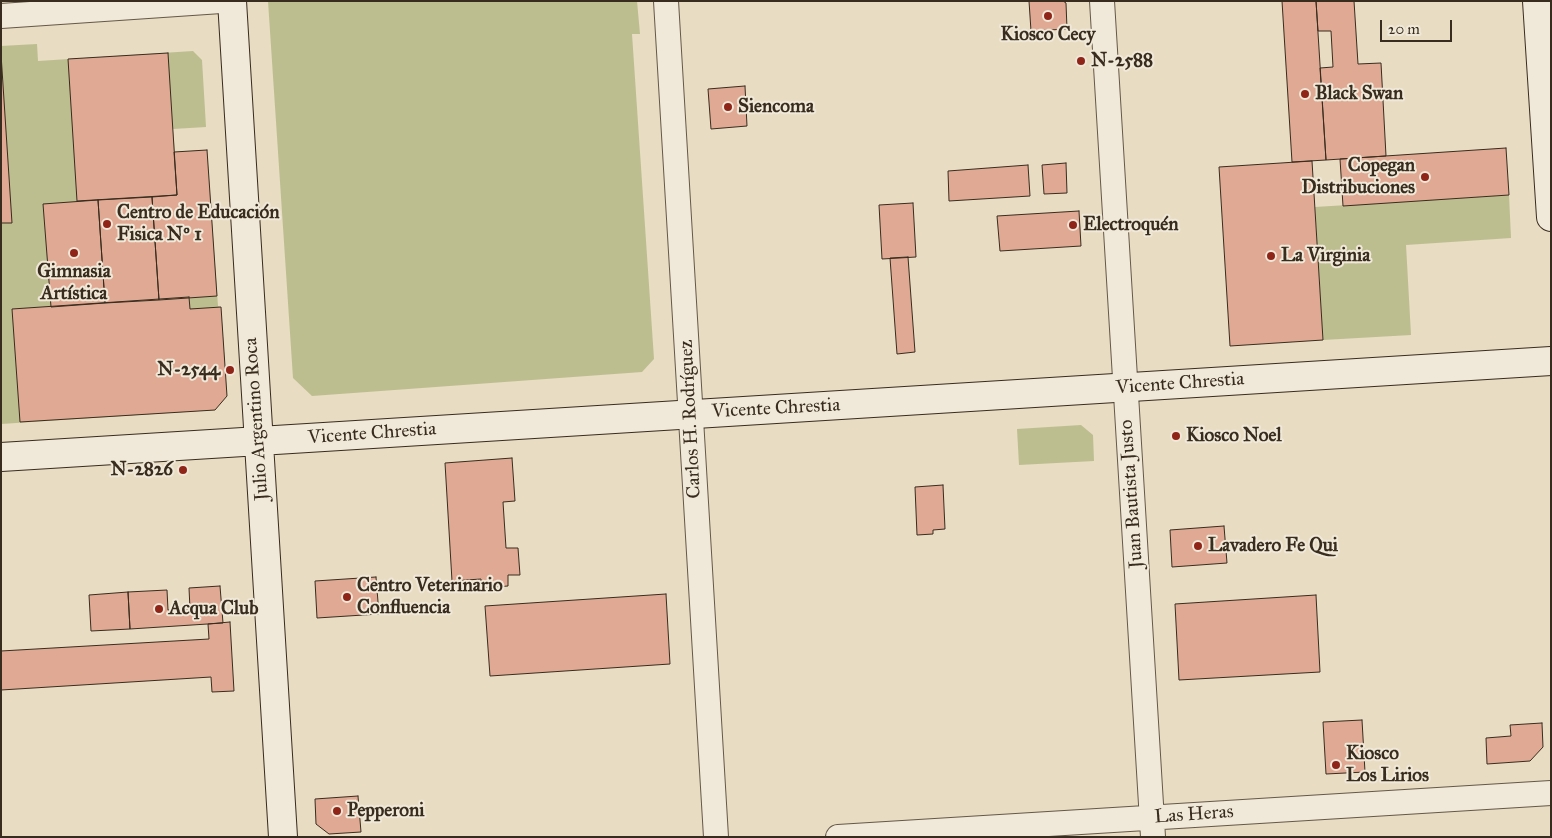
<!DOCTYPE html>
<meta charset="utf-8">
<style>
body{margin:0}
#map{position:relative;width:1552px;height:838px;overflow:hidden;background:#e8dcc3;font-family:"IM FELL Great Primer",serif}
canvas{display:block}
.frame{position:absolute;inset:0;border:2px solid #382c1f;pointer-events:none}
.scale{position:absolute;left:1380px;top:20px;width:72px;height:22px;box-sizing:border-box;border:2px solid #382c1f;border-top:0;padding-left:6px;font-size:15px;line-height:18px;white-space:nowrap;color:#382c1f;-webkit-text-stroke:4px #f0e8d8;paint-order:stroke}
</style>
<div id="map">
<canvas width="1552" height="838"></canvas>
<div class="frame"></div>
<div class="scale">20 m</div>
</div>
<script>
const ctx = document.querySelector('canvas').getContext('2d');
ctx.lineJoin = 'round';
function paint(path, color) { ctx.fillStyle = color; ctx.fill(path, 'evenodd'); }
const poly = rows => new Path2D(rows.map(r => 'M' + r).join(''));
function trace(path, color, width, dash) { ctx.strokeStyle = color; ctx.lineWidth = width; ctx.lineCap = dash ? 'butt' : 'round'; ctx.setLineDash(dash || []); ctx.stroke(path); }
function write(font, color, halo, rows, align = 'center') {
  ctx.font = font + ' "IM FELL Great Primer",serif'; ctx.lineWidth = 4; ctx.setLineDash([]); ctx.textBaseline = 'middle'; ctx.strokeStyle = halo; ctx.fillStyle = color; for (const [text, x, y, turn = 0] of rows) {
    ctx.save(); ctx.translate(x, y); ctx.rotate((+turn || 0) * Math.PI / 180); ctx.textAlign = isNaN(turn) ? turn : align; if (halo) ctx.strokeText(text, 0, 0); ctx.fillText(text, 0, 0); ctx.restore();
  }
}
const green = poly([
 [268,1,637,1,640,34,632,34,654,359,642,372,312,396,293,378],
 [37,44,38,61,193,51,202,60,206,127,173,129,175,152,207,150,218,306,221,307,227,396,215,410,1,424,1,46],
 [1509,195,1511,238,1406,245,1411,335,1323,340,1315,207],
 [1081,425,1093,435,1094,461,1019,465,1017,429]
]);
const building = poly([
 [1029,1,1063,1,1066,3,1067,29,1031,31,1029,1],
 [1282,1,1316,1,1326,160,1292,162,1282,1],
 [1316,1,1354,1,1358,64,1381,63,1386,156,1326,160,1320,68,1333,67,1331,31,1318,31,1316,1],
 [168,53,177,195,77,201,68,59,168,53],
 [1,54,12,223,1,223,1,54],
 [745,86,747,126,711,129,708,89,745,86],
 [1506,148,1509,195,1343,206,1340,159,1506,148],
 [207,150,217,296,159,300,152,197,177,195,174,152,207,150],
 [1312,161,1323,340,1230,346,1219,167,1312,161],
 [1066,163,1067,193,1044,194,1042,165,1066,163],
 [1028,165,1030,196,949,201,948,171,1028,165],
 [152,197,159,300,105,303,98,200,152,197],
 [98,200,105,303,51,307,43,204,98,200],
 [913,203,916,257,882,259,879,205,913,203],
 [1079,211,1081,246,1000,251,997,216,1079,211],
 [908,257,915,352,897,354,890,258,908,257],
 [189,297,190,309,221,307,227,396,215,410,20,422,12,309,189,297],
 [512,458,515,501,503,502,506,548,518,548,520,575,508,575,508,586,481,588,481,579,452,581,445,463,512,458],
 [943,485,945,529,933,530,933,534,917,535,915,487,943,485],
 [1224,526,1227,563,1172,567,1170,530,1224,526],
 [376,577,379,614,317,618,315,581,376,577],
 [220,586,223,623,130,629,128,592,167,590,168,610,190,609,189,588,220,586],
 [128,592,130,629,91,631,89,595,128,592],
 [666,594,670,664,490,676,485,606,666,594],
 [1316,595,1320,672,1179,680,1175,604,1316,595],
 [230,622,234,691,212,692,211,677,1,690,1,651,209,639,208,624,230,622],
 [1362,720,1365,772,1326,774,1323,722,1362,720],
 [1542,723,1543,747,1530,761,1487,764,1486,738,1511,736,1510,725,1542,723],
 [358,796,361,832,329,834,316,824,315,799,358,796]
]);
const street = poly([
 [666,1,716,837],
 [1102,1,1153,837],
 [1,16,221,1],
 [838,837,1551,793]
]);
const secondary = poly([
 [232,1,283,837],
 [1537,1,1551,217],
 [1,457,1551,361]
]);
const markers = [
 [1048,16,5,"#8f2418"],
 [1081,61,5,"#8f2418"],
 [1305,94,5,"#8f2418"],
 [728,107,5,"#8f2418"],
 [1425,177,5,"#8f2418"],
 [107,224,5,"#8f2418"],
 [1073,225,5,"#8f2418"],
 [74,253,5,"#8f2418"],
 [1271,256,5,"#8f2418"],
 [230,370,5,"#8f2418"],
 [1176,436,5,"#8f2418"],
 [183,470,5,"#8f2418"],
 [1198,546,5,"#8f2418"],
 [347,597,5,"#8f2418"],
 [159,609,5,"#8f2418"],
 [1336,765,5,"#8f2418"],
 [337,811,5,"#8f2418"]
];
const poiNames = [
 ["Kiosco Cecy",1048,35,"center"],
 ["N-2588",1091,61],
 ["Black Swan",1315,94],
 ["Siencoma",738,107],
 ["Copegan",1415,166,"right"],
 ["Distribuciones",1415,188,"right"],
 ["Centro de Educación",117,213],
 ["Fisica Nº 1",117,235],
 ["Electroquén",1083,225],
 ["La Virginia",1281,256],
 ["Gimnasia",74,272,"center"],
 ["Artística",74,294,"center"],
 ["N-2544",220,370,"right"],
 ["Kiosco Noel",1186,436],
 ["N-2826",173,470,"right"],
 ["Lavadero Fe Qui",1208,546],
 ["Centro Veterinario",357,586],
 ["Confluencia",357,608],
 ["Acqua Club",169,609],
 ["Kiosco",1346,754],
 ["Los Lirios",1346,776],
 ["Pepperoni",347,811]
];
const streetNames = [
 ["Vicente Chrestia",1180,384,-4],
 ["Vicente Chrestia",776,409,-3],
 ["Julio Argentino Roca",257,419,-94],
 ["Carlos H. Rodríguez",691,419,-93],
 ["Vicente Chrestia",372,434,-4],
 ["Juan Bautista Justo",1132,494,-94],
 ["Las Heras",1194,815,-4]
];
paint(green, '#bdbe8f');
paint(building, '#e0a993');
trace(building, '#382c1f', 1);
trace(street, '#645848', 26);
trace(secondary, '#382c1f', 30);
trace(street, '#f0e8d8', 24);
trace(secondary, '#f0e8d8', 28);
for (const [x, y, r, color] of markers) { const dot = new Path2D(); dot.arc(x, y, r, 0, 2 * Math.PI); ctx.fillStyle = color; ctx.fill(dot); trace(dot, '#f0e8d8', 2); }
write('bold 19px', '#382c1f', '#f0e8d8', poiNames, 'left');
write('19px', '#382c1f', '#f0e8d8', streetNames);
</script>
